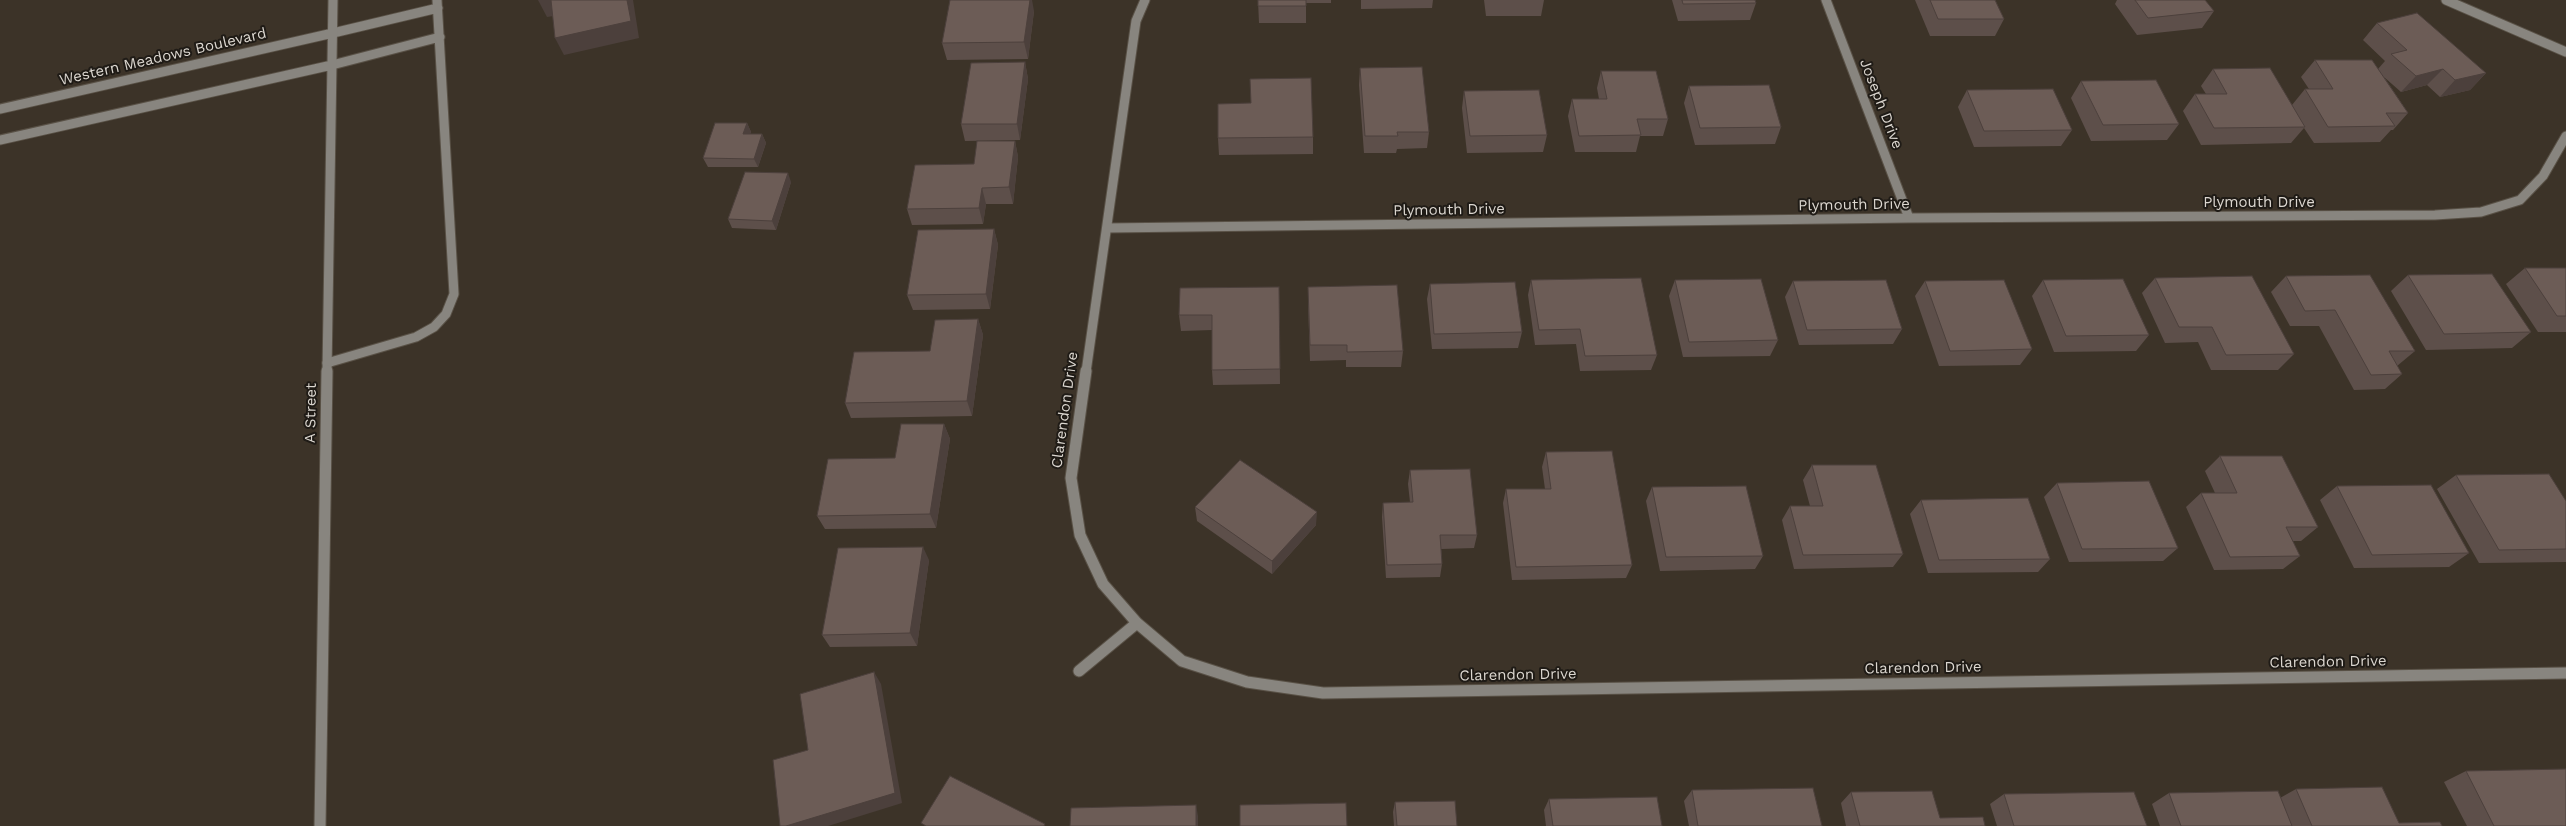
<!DOCTYPE html>
<style>
body{margin:0}
canvas{display:block;background:#3c3328}
</style>
<canvas width="2566" height="826"></canvas>
<script>
const ctx = document.querySelector('canvas').getContext('2d');
ctx.lineJoin = 'round';
const poly = rows => new Path2D(rows.map(r => 'M' + r).join(''));
function trace(path, color, width, dash) { ctx.strokeStyle = color; ctx.lineWidth = width; ctx.lineCap = dash ? 'butt' : 'round'; ctx.setLineDash(dash || []); ctx.stroke(path); }
function paint(path, color) { ctx.fillStyle = color; ctx.fill(path, 'evenodd'); }
function write(font, color, halo, rows, align = 'center') {
  ctx.font = font + ' "Work Sans",sans-serif'; ctx.lineWidth = 4; ctx.setLineDash([]); ctx.textBaseline = 'middle'; ctx.strokeStyle = halo; ctx.fillStyle = color; for (const [text, x, y, turn = 0] of rows) {
    ctx.save(); ctx.translate(x, y); ctx.rotate((+turn || 0) * Math.PI / 180); ctx.textAlign = isNaN(turn) ? turn : align; if (halo) ctx.strokeText(text, 0, 0); ctx.fillText(text, 0, 0); ctx.restore();
  }
}
const service = poly([
 [333,33,438,8],
 [332,65,440,37],
 [327,363,416,337,434,327,446,314,454,294,437,0]
]);
const minorFar1 = poly([
 [1826,0,1909,218],
 [2446,0,2566,52],
 [0,109,333,33],
 [0,140,332,65],
 [1107,228,1909,218,2435,215,2481,212,2520,200,2543,176,2566,136],
 [327,372,333,0],
 [1086,372,1136,21,1145,0]
]);
const minor = poly([
 [1086,371,1071,478,1080,535,1103,584,1137,623,1182,661,1247,682,1323,693,2566,673],
 [1079,671,1137,623],
 [320,826,327,371]
]);
const wall = poly([
 [1258,0,1331,0,1331,3,1306,3,1306,23,1259,23],
 [1361,0,1433,0,1432,8,1361,9],
 [1484,0,1544,0,1541,16,1486,16],
 [1672,0,1755,0,1756,3,1750,20,1678,21],
 [1915,0,1995,0,2004,19,1995,36,1930,36],
 [2117,0,2205,0,2214,11,2202,28,2137,35,2115,4],
 [1034,11,1028,59,947,60,942,43],
 [2377,23,2486,73,2470,90,2440,97,2427,85,2401,92,2384,77,2408,113,2393,130,2391,130,2380,142,2314,143,2304,128,2291,143,2201,145,2183,111,2195,94,2206,94,2201,86,2213,69,2292,105,2305,89,2309,89,2301,77,2315,60,2378,69,2385,61,2363,40],
 [1025,62,1028,79,1020,140,965,141,961,124],
 [1360,68,1429,132,1427,148,1397,149,1396,153,1364,153,1359,85],
 [1601,71,1668,119,1663,136,1640,136,1636,152,1575,152,1568,116,1572,99,1599,99,1597,88],
 [2081,81,2179,124,2167,140,2091,141,2071,98],
 [1689,86,1781,127,1775,144,1695,145,1684,103],
 [1967,90,2072,130,2061,146,1974,147,1958,107],
 [1464,91,1547,135,1543,152,1467,153,1462,108],
 [1251,103,1313,137,1313,154,1219,155,1218,138],
 [747,123,751,132,750,134,762,134,766,143,758,167,708,167,703,158],
 [1015,141,1018,157,1013,204,986,204,983,224,912,225,907,209,974,164],
 [791,182,776,230,732,228,728,219],
 [994,229,998,245,990,309,913,310,907,295],
 [2525,268,2566,268,2566,332,2538,332,2506,284],
 [2408,275,2531,332,2512,348,2426,350,2391,291],
 [2286,276,2415,351,2397,366,2402,374,2385,389,2354,390,2319,326,2290,326,2271,292],
 [2155,278,2294,354,2278,370,2211,370,2198,342,2165,343,2142,293],
 [1531,280,1657,355,1651,370,1580,371,1576,344,1535,345,1528,295],
 [1675,280,1778,340,1770,356,1683,357,1669,296],
 [2043,280,2149,335,2136,351,2054,352,2032,296],
 [1793,281,1902,329,1893,344,1799,345,1785,297],
 [1925,281,2032,349,2020,365,1939,366,1915,296],
 [1430,284,1522,332,1518,348,1432,349,1427,299],
 [1279,287,1280,384,1213,385,1212,370,1212,330,1181,331,1179,315],
 [1308,287,1403,351,1401,367,1346,367,1346,360,1310,361,1308,302],
 [978,319,983,335,972,416,851,418,845,403,930,351],
 [944,424,950,439,936,528,825,529,817,516],
 [1546,452,1632,565,1626,578,1512,580,1503,503,1506,489,1545,489,1542,467],
 [2220,456,2318,527,2301,541,2292,541,2300,556,2283,569,2214,570,2186,507,2201,493,2215,493,2205,471],
 [1812,465,1903,554,1893,567,1794,569,1782,520,1790,506,1810,506,1803,480],
 [1410,470,1477,535,1474,548,1441,549,1442,564,1440,577,1386,578,1382,517,1383,503,1410,502,1408,484],
 [2456,475,2566,501,2566,562,2479,563,2437,489],
 [2057,483,2178,548,2163,561,2069,562,2044,497],
 [2337,486,2469,553,2449,567,2354,568,2320,500],
 [1652,487,1763,556,1755,569,1660,571,1646,501],
 [1921,500,2050,559,2038,572,1928,573,1910,514],
 [1195,507,1316,525,1272,574,1197,521],
 [929,560,917,646,830,647,822,635],
 [2466,771,2566,826,2467,826,2444,782],
 [2296,789,2399,823,2442,826,2160,826,2152,804,2169,793,2280,798],
 [1692,790,1822,826,1689,826,1684,801],
 [1851,792,1940,818,1985,826,1846,826,1841,803],
 [2004,794,2147,826,1997,826,1990,804],
 [1549,799,1662,826,1546,826,1544,810],
 [1395,802,1457,826,1394,826,1393,812]
]);
const shadedWall = poly([
 [538,0,552,0,560,15,547,17],
 [627,0,633,0,639,38,564,55,555,38],
 [1030,0,1032,0,1034,11,1028,59,1024,42],
 [1025,62,1028,79,1020,140,1017,124],
 [2443,69,2427,85,2401,92,2416,76],
 [2486,73,2470,90,2440,97,2455,80],
 [747,123,751,132,747,142,743,134],
 [762,134,766,143,758,167,754,159],
 [1015,141,1018,157,1013,204,1009,187],
 [788,173,791,182,776,230,772,221],
 [982,188,986,204,983,224,979,208],
 [994,229,998,245,990,309,986,294],
 [978,319,983,335,972,416,967,401],
 [944,424,950,439,936,528,930,514],
 [1317,512,1316,525,1272,574,1272,561],
 [923,547,929,560,917,646,910,633],
 [874,672,881,684,902,803,828,826,786,826],
 [1196,805,1198,816,1198,826,1196,826]
]);
const building = poly([
 [551,0,627,0,631,21,555,38,551,0],
 [950,0,1030,0,1024,42,942,43,950,0],
 [1258,0,1306,0,1306,6,1258,6,1258,0],
 [1682,0,1755,0,1756,3,1683,4,1682,0],
 [1930,0,1995,0,2004,19,1938,19,1930,0],
 [2135,0,2205,0,2214,11,2148,18,2135,0],
 [2417,13,2486,73,2455,80,2443,69,2416,76,2391,54,2407,50,2377,23,2417,13],
 [2315,60,2372,60,2408,113,2386,113,2395,126,2328,127,2305,89,2333,89,2315,60],
 [1025,62,1017,124,961,124,971,63,1025,62],
 [1422,67,1429,132,1397,132,1398,136,1365,136,1360,68,1422,67],
 [2270,68,2305,127,2214,128,2195,94,2227,94,2213,69,2270,68],
 [1601,71,1656,71,1668,119,1637,119,1641,135,1579,136,1572,99,1607,99,1601,71],
 [1311,78,1313,137,1218,138,1218,104,1251,103,1250,79,1311,78],
 [2156,80,2179,124,2103,125,2081,81,2156,80],
 [1769,85,1781,127,1700,128,1689,86,1769,85],
 [2053,89,2072,130,1984,131,1967,90,2053,89],
 [1539,90,1547,135,1470,136,1464,91,1539,90],
 [715,123,747,123,743,134,762,134,754,159,703,158,715,123],
 [977,141,1015,141,1009,187,982,188,979,208,907,209,915,165,974,164,977,141],
 [745,172,788,173,772,221,728,219,745,172],
 [994,229,986,294,907,295,918,230,994,229],
 [2525,268,2566,268,2566,316,2557,316,2525,268],
 [2492,274,2531,332,2444,334,2408,275,2492,274],
 [2370,275,2415,351,2389,351,2402,374,2371,375,2335,310,2305,311,2286,276,2370,275],
 [2252,276,2294,354,2226,355,2212,327,2179,327,2155,278,2252,276],
 [1641,278,1657,355,1585,356,1580,329,1539,330,1531,280,1641,278],
 [1761,279,1778,340,1689,342,1675,280,1761,279],
 [2123,279,2149,335,2066,336,2043,280,2123,279],
 [1886,280,1902,329,1807,330,1793,281,1886,280],
 [2004,280,2032,349,1950,351,1925,281,2004,280],
 [1515,282,1522,332,1434,334,1430,284,1515,282],
 [1397,285,1403,351,1347,352,1347,345,1310,345,1308,287,1397,285],
 [1279,287,1280,369,1212,370,1212,315,1179,315,1180,288,1279,287],
 [978,319,967,401,845,403,854,352,930,351,935,320,978,319],
 [901,424,944,424,930,514,817,516,828,459,895,458,901,424],
 [1612,451,1632,565,1516,567,1506,489,1551,489,1546,452,1612,451],
 [2220,456,2282,456,2318,527,2286,527,2300,556,2230,557,2201,493,2237,493,2220,456],
 [1240,460,1317,512,1272,561,1195,507,1240,460],
 [1812,465,1876,465,1903,554,1803,555,1790,506,1823,506,1812,465],
 [1470,469,1477,535,1440,535,1442,564,1387,565,1383,503,1413,502,1410,470,1470,469],
 [2549,474,2566,501,2566,549,2499,550,2456,475,2549,474],
 [2149,481,2178,548,2082,549,2057,483,2149,481],
 [2431,485,2469,553,2372,555,2337,486,2431,485],
 [1746,486,1763,556,1666,557,1652,487,1746,486],
 [2028,498,2050,559,1939,560,1921,500,2028,498],
 [923,547,910,633,822,635,838,548,923,547],
 [874,672,895,793,786,826,780,826,773,760,808,750,800,694,874,672],
 [2566,769,2566,826,2494,826,2466,771,2566,769],
 [950,776,1045,824,1044,826,926,826,921,823,950,776],
 [2382,787,2399,823,2440,822,2442,826,2312,826,2296,789,2382,787],
 [1813,788,1822,826,1698,826,1692,790,1813,788],
 [1932,791,1940,818,1983,817,1985,826,1860,826,1851,792,1932,791],
 [2278,791,2292,826,2181,826,2169,793,2278,791],
 [2134,792,2147,826,2014,826,2004,794,2134,792],
 [1657,797,1662,826,1553,826,1549,799,1657,797],
 [1455,801,1457,826,1397,826,1395,802,1455,801],
 [1346,803,1347,826,1240,826,1240,805,1346,803],
 [1196,805,1196,826,1070,826,1071,808,1196,805]
]);
const streetNames = [
 ["Western Meadows Boulevard",163,57,-13],
 ["Joseph Drive",1881,104,69],
 ["Plymouth Drive",2259,203],
 ["Plymouth Drive",1854,205,-1],
 ["Plymouth Drive",1449,210,-1],
 ["Clarendon Drive",1065,410,-82],
 ["A Street",311,413,-89],
 ["Clarendon Drive",2328,662,-1],
 ["Clarendon Drive",1923,668,-1],
 ["Clarendon Drive",1518,675,-1]
];
trace(service, '#595146', 11);
trace(minorFar1, '#595146', 11);
trace(minor, '#595146', 13);
trace(service, '#88857f', 9);
trace(minorFar1, '#88857f', 9);
trace(minor, '#88857f', 11);
paint(wall, '#5d4f4a');
paint(shadedWall, '#4c403c');
paint(building, '#6c5c56');
trace(building, '#4c403c', 1);
write('15px', '#dcd7d0', '#1f1b16', streetNames);
</script>
